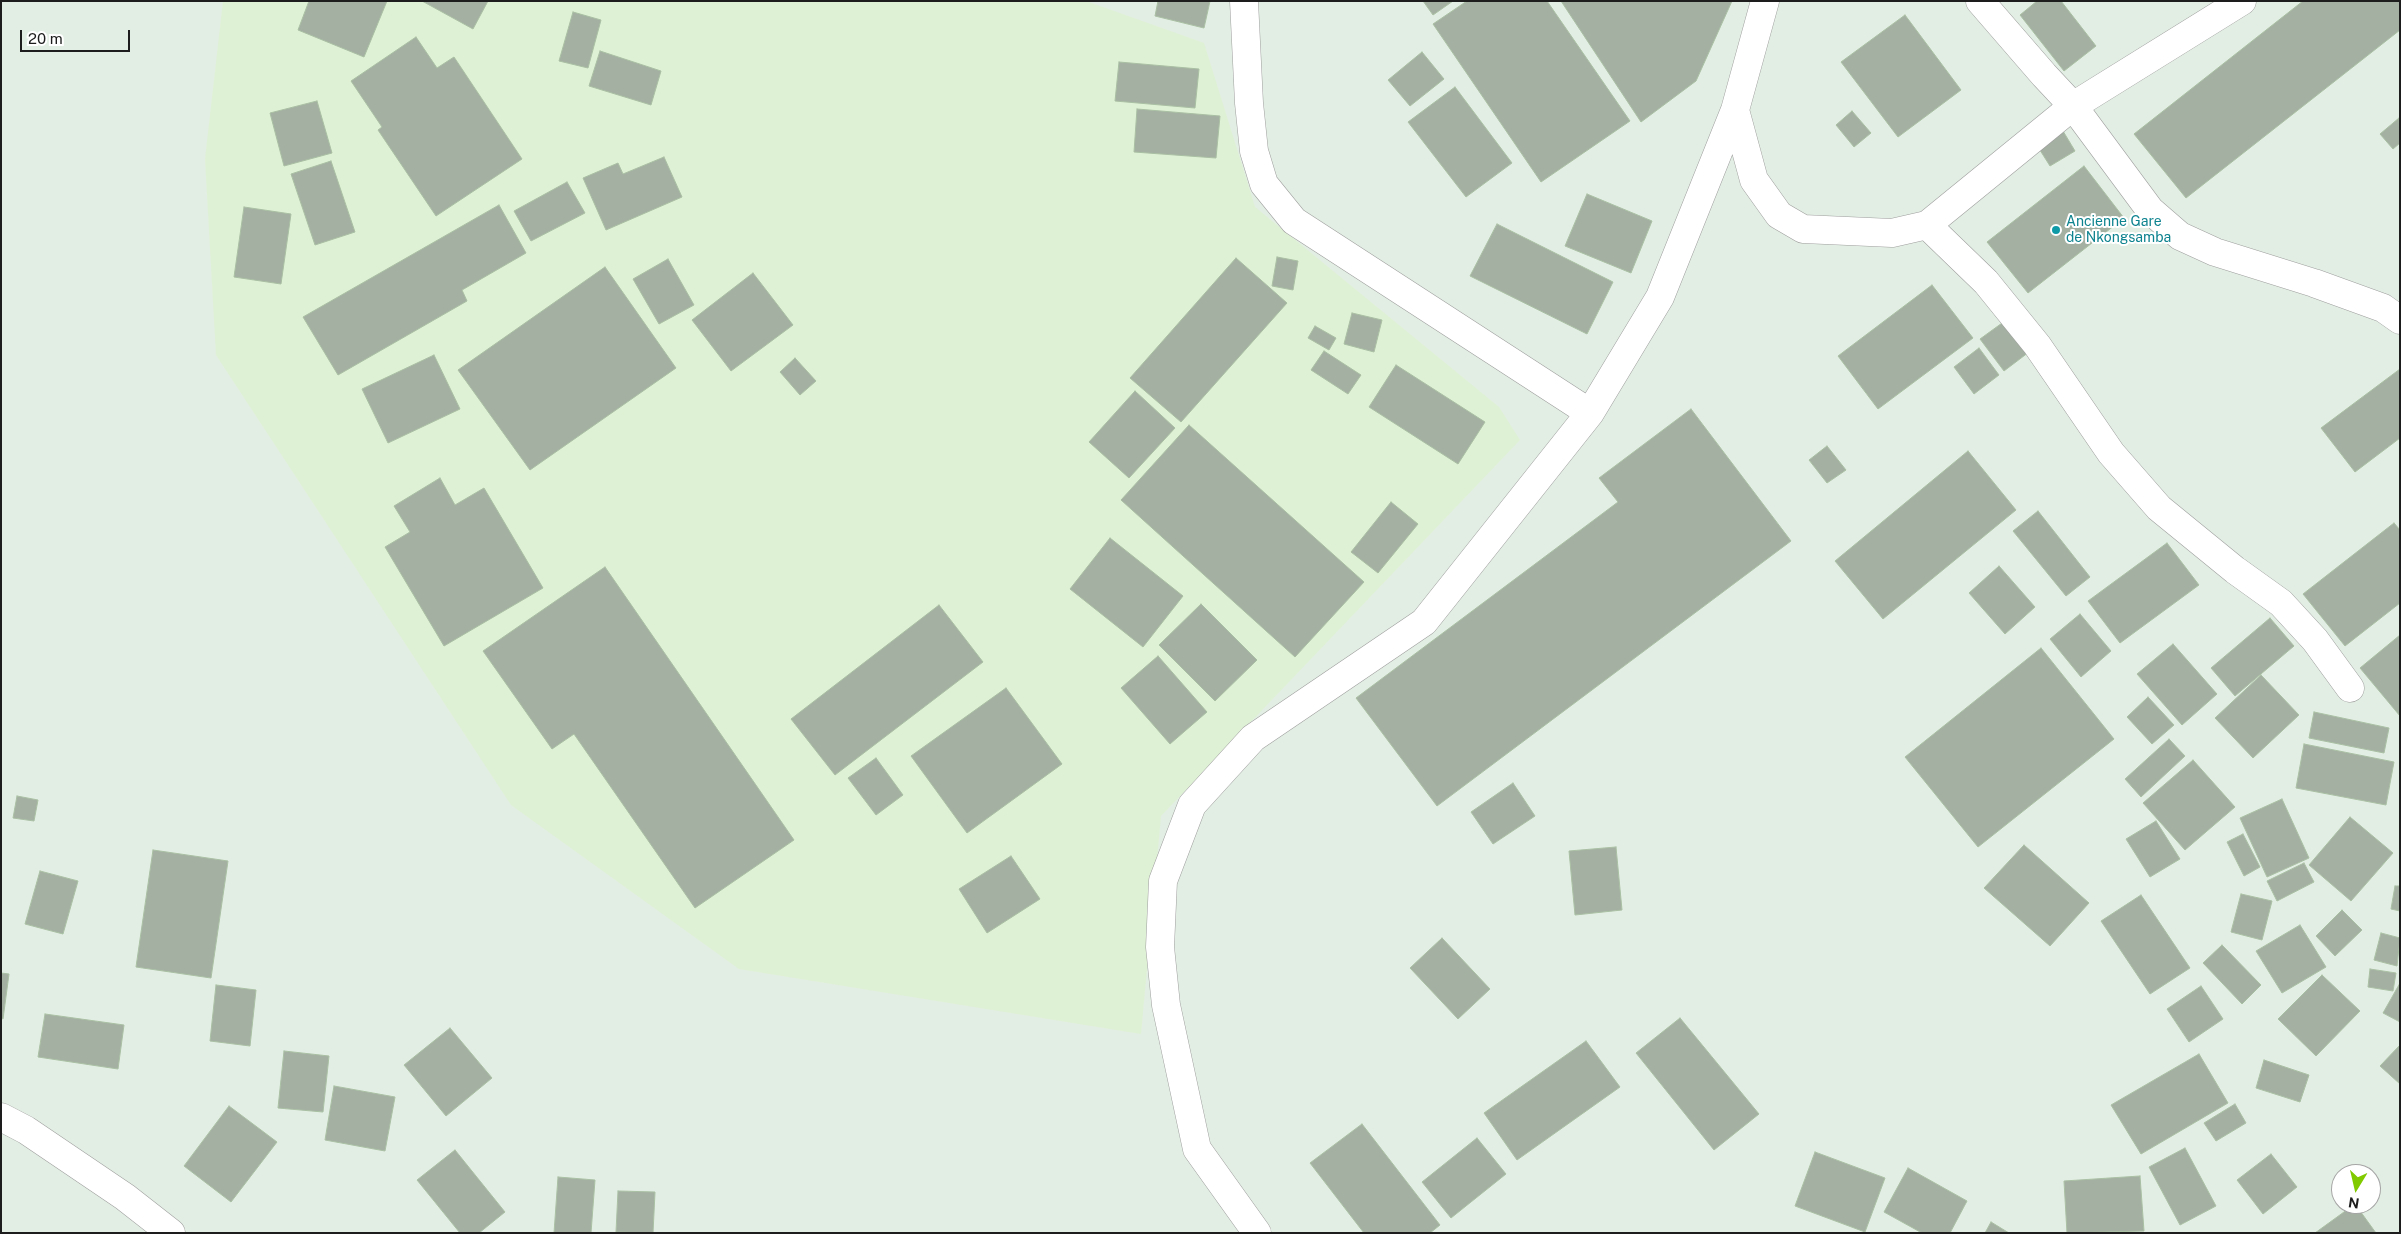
<!DOCTYPE html>
<style>
body{margin:0}
#map{position:relative;width:2401px;height:1234px;overflow:hidden;background:#e2eee3;font-family:"Public Sans",sans-serif}
canvas{display:block}
.frame{position:absolute;inset:0;border:2px solid #1d1d1d;pointer-events:none}
.north{position:absolute;left:2331px;top:1164px;width:50px;height:50px;box-sizing:border-box;background:#fff;border:1px solid #a5a5a5;border-radius:50%;rotate:189deg;font-size:14px;font-weight:700;line-height:20px;text-align:center;color:#1d1d1d}
.north::after{content:'';display:block;margin:auto;width:18px;height:22px;background:#81ca00;clip-path:polygon(50% 0,100% 100%,50% 72%,0 100%)}
.scale{position:absolute;left:20px;top:30px;width:110px;height:22px;box-sizing:border-box;border:2px solid #1d1d1d;border-top:0;padding-left:6px;font-size:15px;line-height:18px;white-space:nowrap;color:#1d1d1d;-webkit-text-stroke:4px #fff;paint-order:stroke}
</style>
<div id="map">
<canvas width="2401" height="1234"></canvas>
<div class="frame"></div>
<div class="north">N</div>
<div class="scale">20 m</div>
</div>
<script>
const ctx = document.querySelector('canvas').getContext('2d');
ctx.lineJoin = 'round';
function paint(path, color) { ctx.fillStyle = color; ctx.fill(path, 'evenodd'); }
const poly = rows => new Path2D(rows.map(r => 'M' + r).join(''));
function trace(path, color, width, dash) { ctx.strokeStyle = color; ctx.lineWidth = width; ctx.lineCap = dash ? 'butt' : 'round'; ctx.setLineDash(dash || []); ctx.stroke(path); }
function write(font, color, halo, rows, align = 'center') {
  ctx.font = font + ' "Public Sans",sans-serif'; ctx.lineWidth = 4; ctx.setLineDash([]); ctx.textBaseline = 'middle'; ctx.strokeStyle = halo; ctx.fillStyle = color; for (const [text, x, y, turn = 0] of rows) {
    ctx.save(); ctx.translate(x, y); ctx.rotate((+turn || 0) * Math.PI / 180); ctx.textAlign = isNaN(turn) ? turn : align; if (halo) ctx.strokeText(text, 0, 0); ctx.fillText(text, 0, 0); ctx.restore();
  }
}
const military = poly([
 [223,1,1086,1,1204,43,1255,207,1499,407,1520,440,1161,816,1141,1034,739,969,511,805,216,355,205,159]
]);
const building = poly([
 [309,1,387,1,364,57,298,30,309,1],
 [422,1,488,1,473,29,422,1],
 [1158,1,1210,1,1204,28,1155,16,1158,1],
 [1423,1,1453,1,1433,15,1423,1],
 [1467,1,1547,1,1630,121,1541,182,1433,24,1467,1],
 [1561,1,1732,1,1696,81,1641,122,1561,1],
 [2037,1,2061,1,2096,46,2064,71,2020,15,2037,1],
 [2303,1,2400,1,2400,30,2186,198,2134,134,2303,1],
 [573,12,601,20,588,68,559,61,573,12],
 [1905,15,1961,90,1898,137,1841,62,1905,15],
 [416,37,437,68,454,57,522,159,436,216,378,130,382,127,351,81,416,37],
 [600,51,661,71,651,105,589,86,600,51],
 [1422,52,1444,79,1410,106,1388,80,1422,52],
 [1119,62,1199,69,1195,108,1115,101,1119,62],
 [1455,87,1512,163,1466,197,1408,122,1455,87],
 [317,101,332,153,284,166,270,113,317,101],
 [1137,109,1220,116,1216,158,1134,152,1137,109],
 [1852,111,1871,133,1854,147,1836,125,1852,111],
 [2399,118,2400,143,2393,149,2380,134,2399,118],
 [2063,131,2075,151,2050,166,2038,147,2063,131],
 [664,157,682,197,606,230,583,178,618,163,623,174,664,157],
 [331,161,355,232,315,245,291,174,331,161],
 [2084,166,2124,218,2028,293,1987,242,2084,166],
 [567,182,585,213,531,241,514,211,567,182],
 [1587,194,1652,221,1631,273,1565,246,1587,194],
 [499,205,526,253,462,290,467,301,338,375,303,317,499,205],
 [244,207,291,214,281,284,234,277,244,207],
 [1497,224,1613,282,1587,334,1470,276,1497,224],
 [1277,257,1298,261,1293,290,1272,286,1277,257],
 [1236,258,1287,303,1181,422,1130,378,1236,258],
 [668,259,694,305,659,324,633,279,668,259],
 [605,267,676,368,530,470,458,370,605,267],
 [753,273,793,325,731,371,692,320,753,273],
 [1932,285,1973,338,1878,409,1838,356,1932,285],
 [1352,313,1382,320,1374,352,1344,344,1352,313],
 [2009,318,2033,349,2004,371,1980,339,2009,318],
 [1315,326,1336,338,1329,350,1308,338,1315,326],
 [1979,348,1999,375,1974,394,1954,367,1979,348],
 [1324,351,1361,375,1348,394,1311,370,1324,351],
 [434,355,460,409,388,443,362,389,434,355],
 [795,358,816,381,800,395,780,372,795,358],
 [1396,365,1485,422,1458,464,1369,407,1396,365],
 [2400,369,2400,438,2355,472,2321,428,2400,369],
 [1135,391,1175,428,1129,478,1089,442,1135,391],
 [1691,409,1791,541,1437,806,1356,698,1618,502,1599,478,1691,409],
 [1189,425,1364,582,1295,657,1121,500,1189,425],
 [1827,446,1846,470,1827,483,1809,460,1827,446],
 [1968,451,2016,510,1883,619,1835,561,1968,451],
 [440,478,455,505,484,488,543,588,444,646,385,547,410,532,394,506,440,478],
 [1391,502,1418,524,1378,573,1351,552,1391,502],
 [2038,511,2090,577,2066,596,2013,531,2038,511],
 [2394,523,2400,530,2400,603,2345,646,2303,594,2394,523],
 [1110,538,1183,596,1143,647,1070,589,1110,538],
 [2167,543,2199,585,2120,643,2088,601,2167,543],
 [1999,566,2035,607,2005,634,1969,593,1999,566],
 [605,567,794,840,695,908,574,734,552,749,483,651,605,567],
 [1201,604,1257,660,1215,701,1159,645,1201,604],
 [939,605,983,662,835,775,791,719,939,605],
 [2080,614,2111,651,2081,677,2050,639,2080,614],
 [2270,618,2294,646,2235,696,2211,668,2270,618],
 [2400,635,2400,716,2360,668,2400,635],
 [2173,644,2217,694,2182,725,2137,674,2173,644],
 [2041,648,2114,739,1978,847,1905,757,2041,648],
 [1158,656,1207,712,1170,744,1121,688,1158,656],
 [2261,675,2299,715,2253,758,2215,718,2261,675],
 [1006,688,1062,764,967,833,911,756,1006,688],
 [2148,697,2174,725,2152,744,2127,717,2148,697],
 [2314,712,2389,728,2384,753,2309,738,2314,712],
 [2169,739,2185,756,2141,797,2125,779,2169,739],
 [2304,744,2394,762,2386,805,2296,788,2304,744],
 [876,758,903,795,876,815,848,778,876,758],
 [2193,760,2235,807,2185,850,2143,803,2193,760],
 [1513,783,1535,816,1493,844,1471,812,1513,783],
 [17,796,38,800,34,821,13,818,17,796],
 [2282,799,2309,858,2267,877,2240,818,2282,799],
 [2350,817,2393,853,2351,901,2309,865,2350,817],
 [2156,821,2180,859,2150,877,2126,839,2156,821],
 [2243,834,2260,867,2244,876,2227,842,2243,834],
 [2024,845,2089,903,2050,946,1984,888,2024,845],
 [1616,847,1622,910,1575,915,1569,851,1616,847],
 [153,850,228,861,211,978,136,967,153,850],
 [1011,856,1040,899,987,933,959,889,1011,856],
 [2304,863,2314,882,2277,901,2267,881,2304,863],
 [40,871,78,881,63,934,25,924,40,871],
 [2395,886,2400,886,2400,911,2391,909,2395,886],
 [2241,894,2272,901,2262,940,2231,932,2241,894],
 [2141,895,2190,968,2150,994,2101,921,2141,895],
 [2342,910,2362,930,2335,956,2316,936,2342,910],
 [2300,925,2326,967,2282,993,2256,951,2300,925],
 [2381,933,2400,938,2397,966,2374,960,2381,933],
 [1442,938,1490,989,1458,1019,1410,968,1442,938],
 [2222,945,2261,985,2242,1004,2203,963,2222,945],
 [2370,969,2396,973,2393,991,2368,987,2370,969],
 [1,973,9,974,3,1019,1,1018,1,973],
 [2322,975,2360,1011,2316,1056,2278,1019,2322,975],
 [2400,983,2400,1022,2383,1013,2400,983],
 [216,985,256,990,250,1046,210,1041,216,985],
 [2201,986,2223,1019,2189,1042,2167,1009,2201,986],
 [45,1014,124,1025,118,1069,38,1057,45,1014],
 [1680,1018,1759,1114,1714,1150,1636,1053,1680,1018],
 [450,1028,492,1078,446,1116,404,1065,450,1028],
 [1586,1041,1620,1087,1517,1160,1484,1113,1586,1041],
 [2400,1045,2400,1084,2380,1066,2400,1045],
 [284,1051,329,1056,323,1112,278,1108,284,1051],
 [2199,1054,2228,1103,2141,1154,2111,1105,2199,1054],
 [2264,1060,2309,1075,2300,1102,2256,1088,2264,1060],
 [334,1086,395,1097,385,1151,325,1140,334,1086],
 [2235,1104,2246,1123,2216,1141,2204,1123,2235,1104],
 [229,1106,277,1142,231,1202,184,1166,229,1106],
 [1362,1124,1440,1225,1430,1233,1364,1233,1310,1163,1362,1124],
 [1477,1138,1506,1174,1451,1218,1422,1182,1477,1138],
 [2185,1148,2216,1206,2180,1225,2149,1167,2185,1148],
 [455,1150,505,1212,479,1233,460,1233,417,1180,455,1150],
 [1815,1152,1885,1178,1865,1232,1795,1206,1815,1152],
 [2271,1154,2297,1187,2263,1214,2237,1180,2271,1154],
 [1908,1168,1967,1201,1950,1233,1922,1233,1884,1212,1908,1168],
 [2140,1176,2144,1231,2067,1233,2064,1181,2140,1176],
 [558,1177,595,1180,591,1233,554,1233,558,1177],
 [618,1191,655,1192,653,1233,616,1232,618,1191],
 [2355,1204,2376,1233,2315,1233,2355,1204],
 [1991,1222,2009,1233,1985,1233,1991,1222]
]);
const minor = poly([
 [1244,1,1249,103,1254,151,1264,184,1294,221,1590,413],
 [1980,1,2044,75,2073,106,2150,210,2180,236,2215,252,2314,283,2383,308,2400,320],
 [1735,110,1754,180,1779,215,1803,229,1892,233,1927,225,2073,106,2242,1],
 [1927,225,1986,282,2037,345,2111,453,2159,508,2235,570,2281,603,2315,640,2350,688],
 [1,1117,26,1130,125,1197,171,1233],
 [1257,1233,1197,1149,1166,1005,1160,947,1163,881,1192,805,1253,738,1424,622,1590,413,1660,297,1735,110,1765,1]
]);
const markers = [
 [2056,230,5,"#0f9aa8"]
];
const cultureNames = [
 ["Ancienne Gare",2066,222],
 ["de Nkongsamba",2066,238]
];
paint(military, '#dff1d5');
paint(building, '#a4b0a2');
trace(building, '#aac0a4', 1);
trace(minor, '#9e9e9e', 29);
trace(minor, '#fff', 28);
for (const [x, y, r, color] of markers) { const dot = new Path2D(); dot.arc(x, y, r, 0, 2 * Math.PI); ctx.fillStyle = color; ctx.fill(dot); trace(dot, '#fff', 2); }
write('14px', '#0d838f', '#fff', cultureNames, 'left');
</script>
